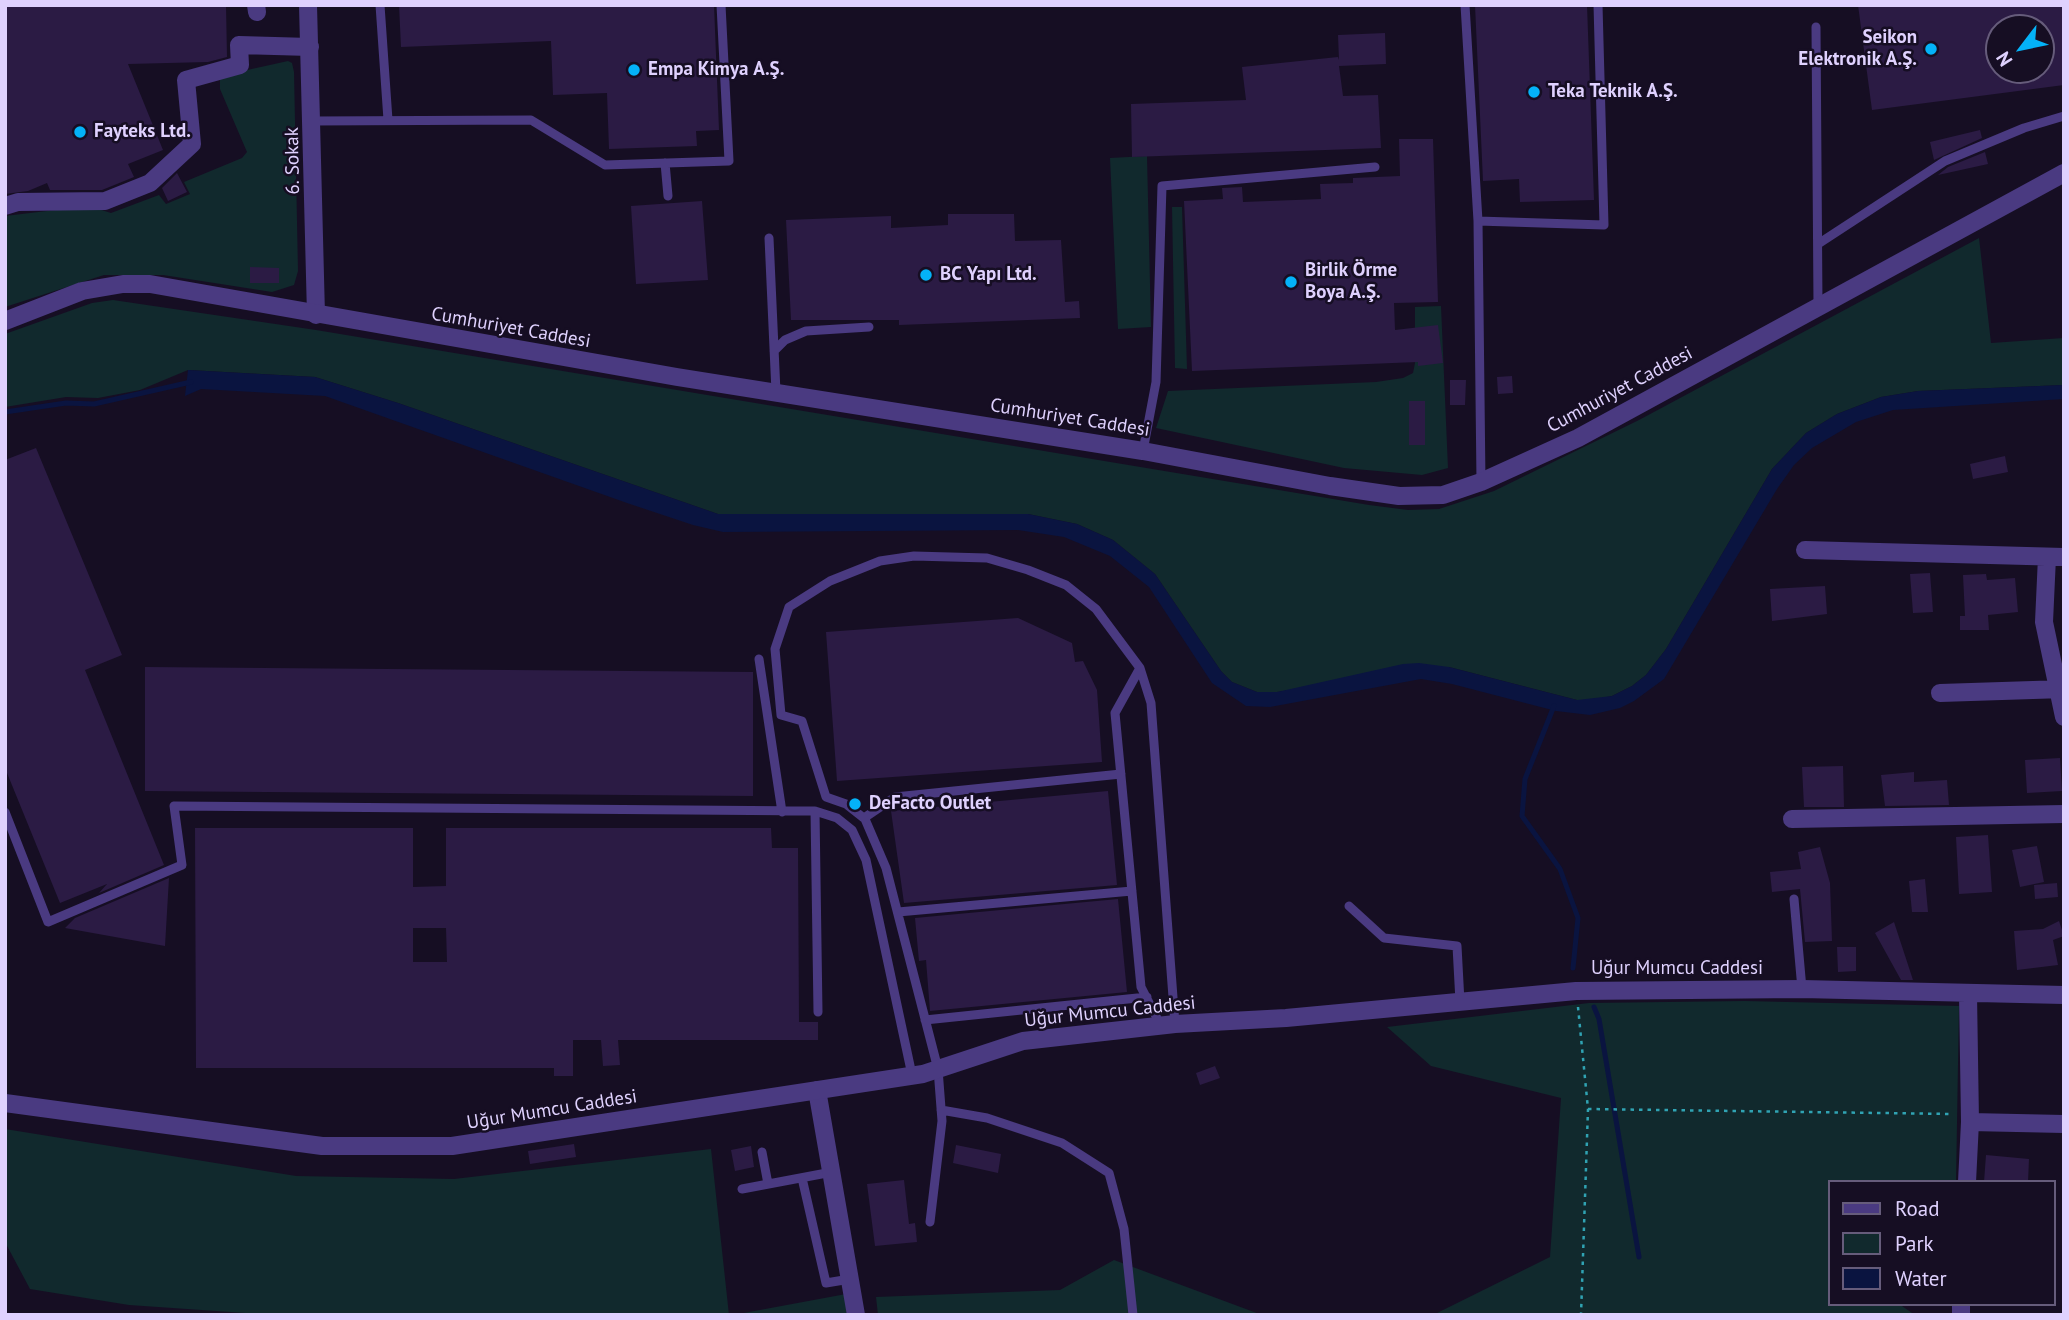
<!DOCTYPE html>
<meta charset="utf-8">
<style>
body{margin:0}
#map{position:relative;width:2069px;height:1320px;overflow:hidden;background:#160e23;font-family:"PT Sans",sans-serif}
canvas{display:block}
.frame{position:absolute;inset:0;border:7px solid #dfd1fe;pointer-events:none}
.legend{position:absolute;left:1828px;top:1180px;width:228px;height:126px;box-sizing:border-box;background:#160e23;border:2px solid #665c7b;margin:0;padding:9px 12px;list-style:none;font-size:21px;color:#dfd1fe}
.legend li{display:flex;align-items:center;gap:14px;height:35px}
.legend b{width:35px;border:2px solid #665c7b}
.north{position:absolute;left:1985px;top:14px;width:70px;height:70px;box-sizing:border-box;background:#160e23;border:2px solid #665c7b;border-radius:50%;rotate:238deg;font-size:19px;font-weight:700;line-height:28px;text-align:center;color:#dfd1fe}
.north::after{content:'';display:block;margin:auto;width:24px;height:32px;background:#04b2f8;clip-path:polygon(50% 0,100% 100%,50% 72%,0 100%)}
</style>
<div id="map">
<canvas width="2069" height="1320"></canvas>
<div class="frame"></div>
<ul class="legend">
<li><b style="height:9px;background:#4a3a81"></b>Road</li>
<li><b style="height:19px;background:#11292d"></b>Park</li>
<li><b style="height:19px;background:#0a1440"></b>Water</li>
</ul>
<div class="north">N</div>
</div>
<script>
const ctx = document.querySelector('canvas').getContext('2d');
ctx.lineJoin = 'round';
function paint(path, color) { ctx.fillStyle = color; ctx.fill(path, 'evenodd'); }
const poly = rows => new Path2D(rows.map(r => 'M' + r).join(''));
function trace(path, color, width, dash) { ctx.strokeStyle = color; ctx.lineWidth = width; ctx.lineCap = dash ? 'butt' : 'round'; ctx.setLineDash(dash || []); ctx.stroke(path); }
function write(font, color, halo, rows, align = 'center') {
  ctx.font = font + ' "PT Sans",sans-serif'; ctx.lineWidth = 5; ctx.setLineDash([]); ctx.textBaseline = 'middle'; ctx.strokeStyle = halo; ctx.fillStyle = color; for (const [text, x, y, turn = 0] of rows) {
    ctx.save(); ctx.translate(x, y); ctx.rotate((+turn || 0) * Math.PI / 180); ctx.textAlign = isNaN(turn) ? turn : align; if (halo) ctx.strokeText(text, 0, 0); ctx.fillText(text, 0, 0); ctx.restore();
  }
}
const green = poly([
 [288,61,292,63,294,72,298,271,294,285,272,292,163,275,104,275,5,307,5,216,89,206,111,213,159,195,166,204,190,194,184,182,242,158,247,152,220,89,220,76],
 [1147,156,1151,327,1118,329,1110,158],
 [1172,207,1182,207,1187,369,1175,368],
 [1979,238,1991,343,2064,338,2064,385,1918,391,1881,397,1837,414,1806,433,1772,469,1666,649,1646,675,1632,686,1612,696,1591,700,1577,700,1449,667,1277,692,1257,692,1232,682,1221,671,1155,574,1113,540,1077,524,1028,514,718,514,398,403,315,377,188,370,140,390,98,398,66,397,5,407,5,334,92,303,113,300,316,330,1369,505,1408,510,1439,509,1494,491,1639,420],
 [1441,306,1448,468,1422,475,1344,468,1156,428,1168,391,1376,382,1403,378,1413,373,1415,363,1415,307],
 [1745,1001,1959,1006,1956,1182,1829,1182,1829,1304,1899,1304,1915,1315,1433,1315,1550,1257,1561,1098,1431,1066,1387,1027,1589,1003],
 [5,1129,296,1176,454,1179,711,1149,729,1315,274,1315,129,1305,30,1289,5,1242],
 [1114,1260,1262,1315,878,1315,876,1297,1060,1290],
 [846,1294,850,1315,733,1315]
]);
const water = poly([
 [188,370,315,377,398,403,718,514,1028,514,1077,524,1113,540,1155,574,1221,671,1232,682,1257,692,1277,692,1403,664,1419,663,1449,667,1577,700,1612,696,1632,686,1646,675,1666,649,1772,469,1806,433,1837,414,1881,397,1918,391,2064,385,2064,399,1893,410,1856,422,1812,448,1794,465,1777,489,1664,679,1634,701,1620,708,1590,715,1556,711,1452,684,1421,679,1270,707,1246,706,1212,683,1149,587,1110,556,1064,537,1018,530,723,532,693,525,627,503,325,396,201,389,185,396]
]);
const stream = poly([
 [5,412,66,403,94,404,191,382],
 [1554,706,1525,779,1522,816,1560,869,1578,918,1573,968],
 [1594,1007,1599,1019,1639,1257]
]);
const building = poly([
 [5,5,226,5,227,57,208,62,128,64,163,150,128,164,134,177,102,190,50,190,47,183,28,191,5,194],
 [399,5,714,5,719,130,696,131,697,146,609,149,607,93,553,95,551,41,401,47],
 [1475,5,1587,5,1594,200,1520,202,1519,179,1483,181],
 [1858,5,2064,5,2064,85,1872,110],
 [1999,28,2041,28,2041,70,1999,70],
 [1385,33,1386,64,1339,66,1343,96,1378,95,1381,148,1132,157,1131,104,1246,100,1242,67,1338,57,1339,60,1338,35],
 [1980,130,1982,138,1934,160,1930,142],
 [1399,139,1433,139,1438,302,1394,303,1395,330,1438,325,1443,363,1418,366,1418,362,1192,371,1184,201,1223,199,1222,188,1242,187,1243,202,1321,199,1320,184,1353,183,1353,178,1400,176],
 [1985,152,1988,164,1938,175,1948,167],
 [177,173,187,192,168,201,162,188],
 [702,201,708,280,636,284,631,206],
 [948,214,1014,214,1015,241,1061,240,1065,302,1079,301,1080,318,899,325,899,320,791,320,786,220,891,216,891,228,948,225],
 [250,267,279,268,279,283,250,283],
 [1512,376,1513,393,1498,394,1497,377],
 [1450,380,1466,380,1465,405,1450,405],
 [1409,401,1425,401,1425,445,1409,445],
 [36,448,122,655,85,670,164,865,99,893,107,884,60,903,5,768,5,460],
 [2005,456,2008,472,1973,479,1970,464],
 [1930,573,1933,612,1913,613,1910,574],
 [1986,574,1987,580,2015,578,2018,612,1988,615,1989,630,1960,630,1960,616,1965,616,1963,575],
 [1825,586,1827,614,1772,621,1770,589],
 [1018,618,1072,643,1075,662,1083,661,1097,690,1102,762,837,781,826,632],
 [145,667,753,672,753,796,145,791],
 [2060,758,2062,791,2027,793,2025,760],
 [1843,766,1844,807,1804,807,1802,767],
 [1914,772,1914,782,1947,780,1949,805,1885,806,1881,775],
 [1108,791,1117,885,904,903,891,811],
 [195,828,413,828,413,887,446,886,446,828,771,828,772,848,798,848,799,1022,818,1022,818,1040,618,1040,620,1065,603,1066,601,1040,573,1040,573,1076,554,1076,554,1068,196,1068],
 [413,928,446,928,447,962,413,962],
 [1988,835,1992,892,1959,894,1956,837],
 [2037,846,2044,882,2020,887,2012,850],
 [1820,847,1830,883,1832,941,1805,942,1800,889,1772,892,1770,872,1801,869,1798,852],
 [169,878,165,946,65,928,75,918],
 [1925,879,1928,912,1912,912,1909,881],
 [2057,883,2058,897,2035,899,2034,885],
 [1118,899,1127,992,930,1011,926,960,919,961,915,918],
 [2059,921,2064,936,2053,940,2058,965,2017,970,2014,931,2043,929],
 [1894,922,1913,980,1901,980,1875,933],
 [1837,947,1856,947,1856,971,1838,972],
 [1215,1066,1220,1078,1200,1085,1196,1073],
 [574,1144,576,1157,530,1164,528,1151],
 [956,1145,1001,1154,998,1173,953,1163],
 [751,1146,754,1167,735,1171,731,1150],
 [1986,1155,2029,1159,2028,1182,1984,1182],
 [904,1180,909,1224,915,1223,917,1242,875,1246,867,1184]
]);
const path = poly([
 [1578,1007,1588,1109,1581,1315],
 [1588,1109,1953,1114]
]);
const service = poly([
 [380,5,388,120],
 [1465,5,1478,221,1481,482],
 [1816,27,1818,305],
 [313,121,531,120,605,165,729,161,721,5],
 [665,163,668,196],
 [1478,221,1604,225,1598,5],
 [769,238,776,392],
 [1818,244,1945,161,2024,128,2064,116],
 [774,351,785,340,806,331,869,327],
 [1143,451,1156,382,1162,186,1375,167],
 [759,659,782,812],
 [1140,668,1115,713,1141,987,1161,1026],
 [815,811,818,1012],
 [5,812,48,922,182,865,174,806,815,811,837,818,852,830,866,860,912,1075],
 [864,818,895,797,1121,774],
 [1794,899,1802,989],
 [1349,906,1384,938,1457,946,1460,1002],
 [898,912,1132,891],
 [925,1020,1147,997],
 [941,1110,987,1118,1062,1143,1109,1173,1124,1229,1133,1315],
 [762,1152,768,1184],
 [802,1178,826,1283,850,1279],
 [742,1189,832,1172],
 [930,1222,942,1121,938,1069,886,868,865,819,846,804,826,797,802,721,781,715,775,649,789,607,830,581,880,561,914,556,987,558,1028,570,1066,585,1096,609,1140,668,1151,703,1175,1024]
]);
const minor = poly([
 [256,5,257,12],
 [308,5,316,315],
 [5,206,18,202,105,201,150,183,192,144,186,80,240,65,239,45,310,47],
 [1805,550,2064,557],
 [2047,557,2044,622,2064,717],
 [1940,693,2064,689],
 [1792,819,2064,814],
 [817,1090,856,1315]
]);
const tertiary = poly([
 [5,321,82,291,123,284,150,284,677,377,1143,451,1330,486,1399,496,1443,495,1481,482,1578,438,2064,173],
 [5,1103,322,1146,452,1146,923,1074,1023,1041,1175,1024,1286,1018,1576,991,1802,989,2064,995],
 [1970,1122,2064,1124],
 [1967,1182,1970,1122,1968,994],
 [1961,1315,1961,1304]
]);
const markers = [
 [1931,49,7,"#04b2f8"],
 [634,70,7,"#04b2f8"],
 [1534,92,7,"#04b2f8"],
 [80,132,7,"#04b2f8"],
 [926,275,7,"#04b2f8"],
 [1291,282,7,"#04b2f8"],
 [855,804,7,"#04b2f8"]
];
const poiNames = [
 ["Seikon",1917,38,"right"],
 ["Elektronik A.Ş.",1917,60,"right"],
 ["Empa Kimya A.Ş.",648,70],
 ["Teka Teknik A.Ş.",1548,92],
 ["Fayteks Ltd.",94,132],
 ["Birlik Örme",1305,271],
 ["Boya A.Ş.",1305,293],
 ["BC Yapı Ltd.",940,275],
 ["DeFacto Outlet",869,804]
];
const streetNames = [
 ["6. Sokak",293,161,-91],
 ["Cumhuriyet Caddesi",511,328,10],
 ["Cumhuriyet Caddesi",1620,390,-28],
 ["Cumhuriyet Caddesi",1070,418,9],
 ["Uğur Mumcu Caddesi",1677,969],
 ["Uğur Mumcu Caddesi",1110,1012,-6],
 ["Uğur Mumcu Caddesi",552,1110,-9]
];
paint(green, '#11292d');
paint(water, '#0a1440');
trace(stream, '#0a1440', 5);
paint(building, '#2b1b44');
trace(path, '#30a3b3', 2.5, [3.5, 5]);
trace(service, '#4a3a81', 9);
trace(minor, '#4a3a81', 18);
trace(tertiary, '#4a3a81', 18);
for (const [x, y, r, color] of markers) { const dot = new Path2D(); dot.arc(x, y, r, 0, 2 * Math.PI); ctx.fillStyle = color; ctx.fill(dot); trace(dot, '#160e23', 2.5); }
write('bold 19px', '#dfd1fe', '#160e23', poiNames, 'left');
write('19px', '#dfd1fe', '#160e23', streetNames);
</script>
